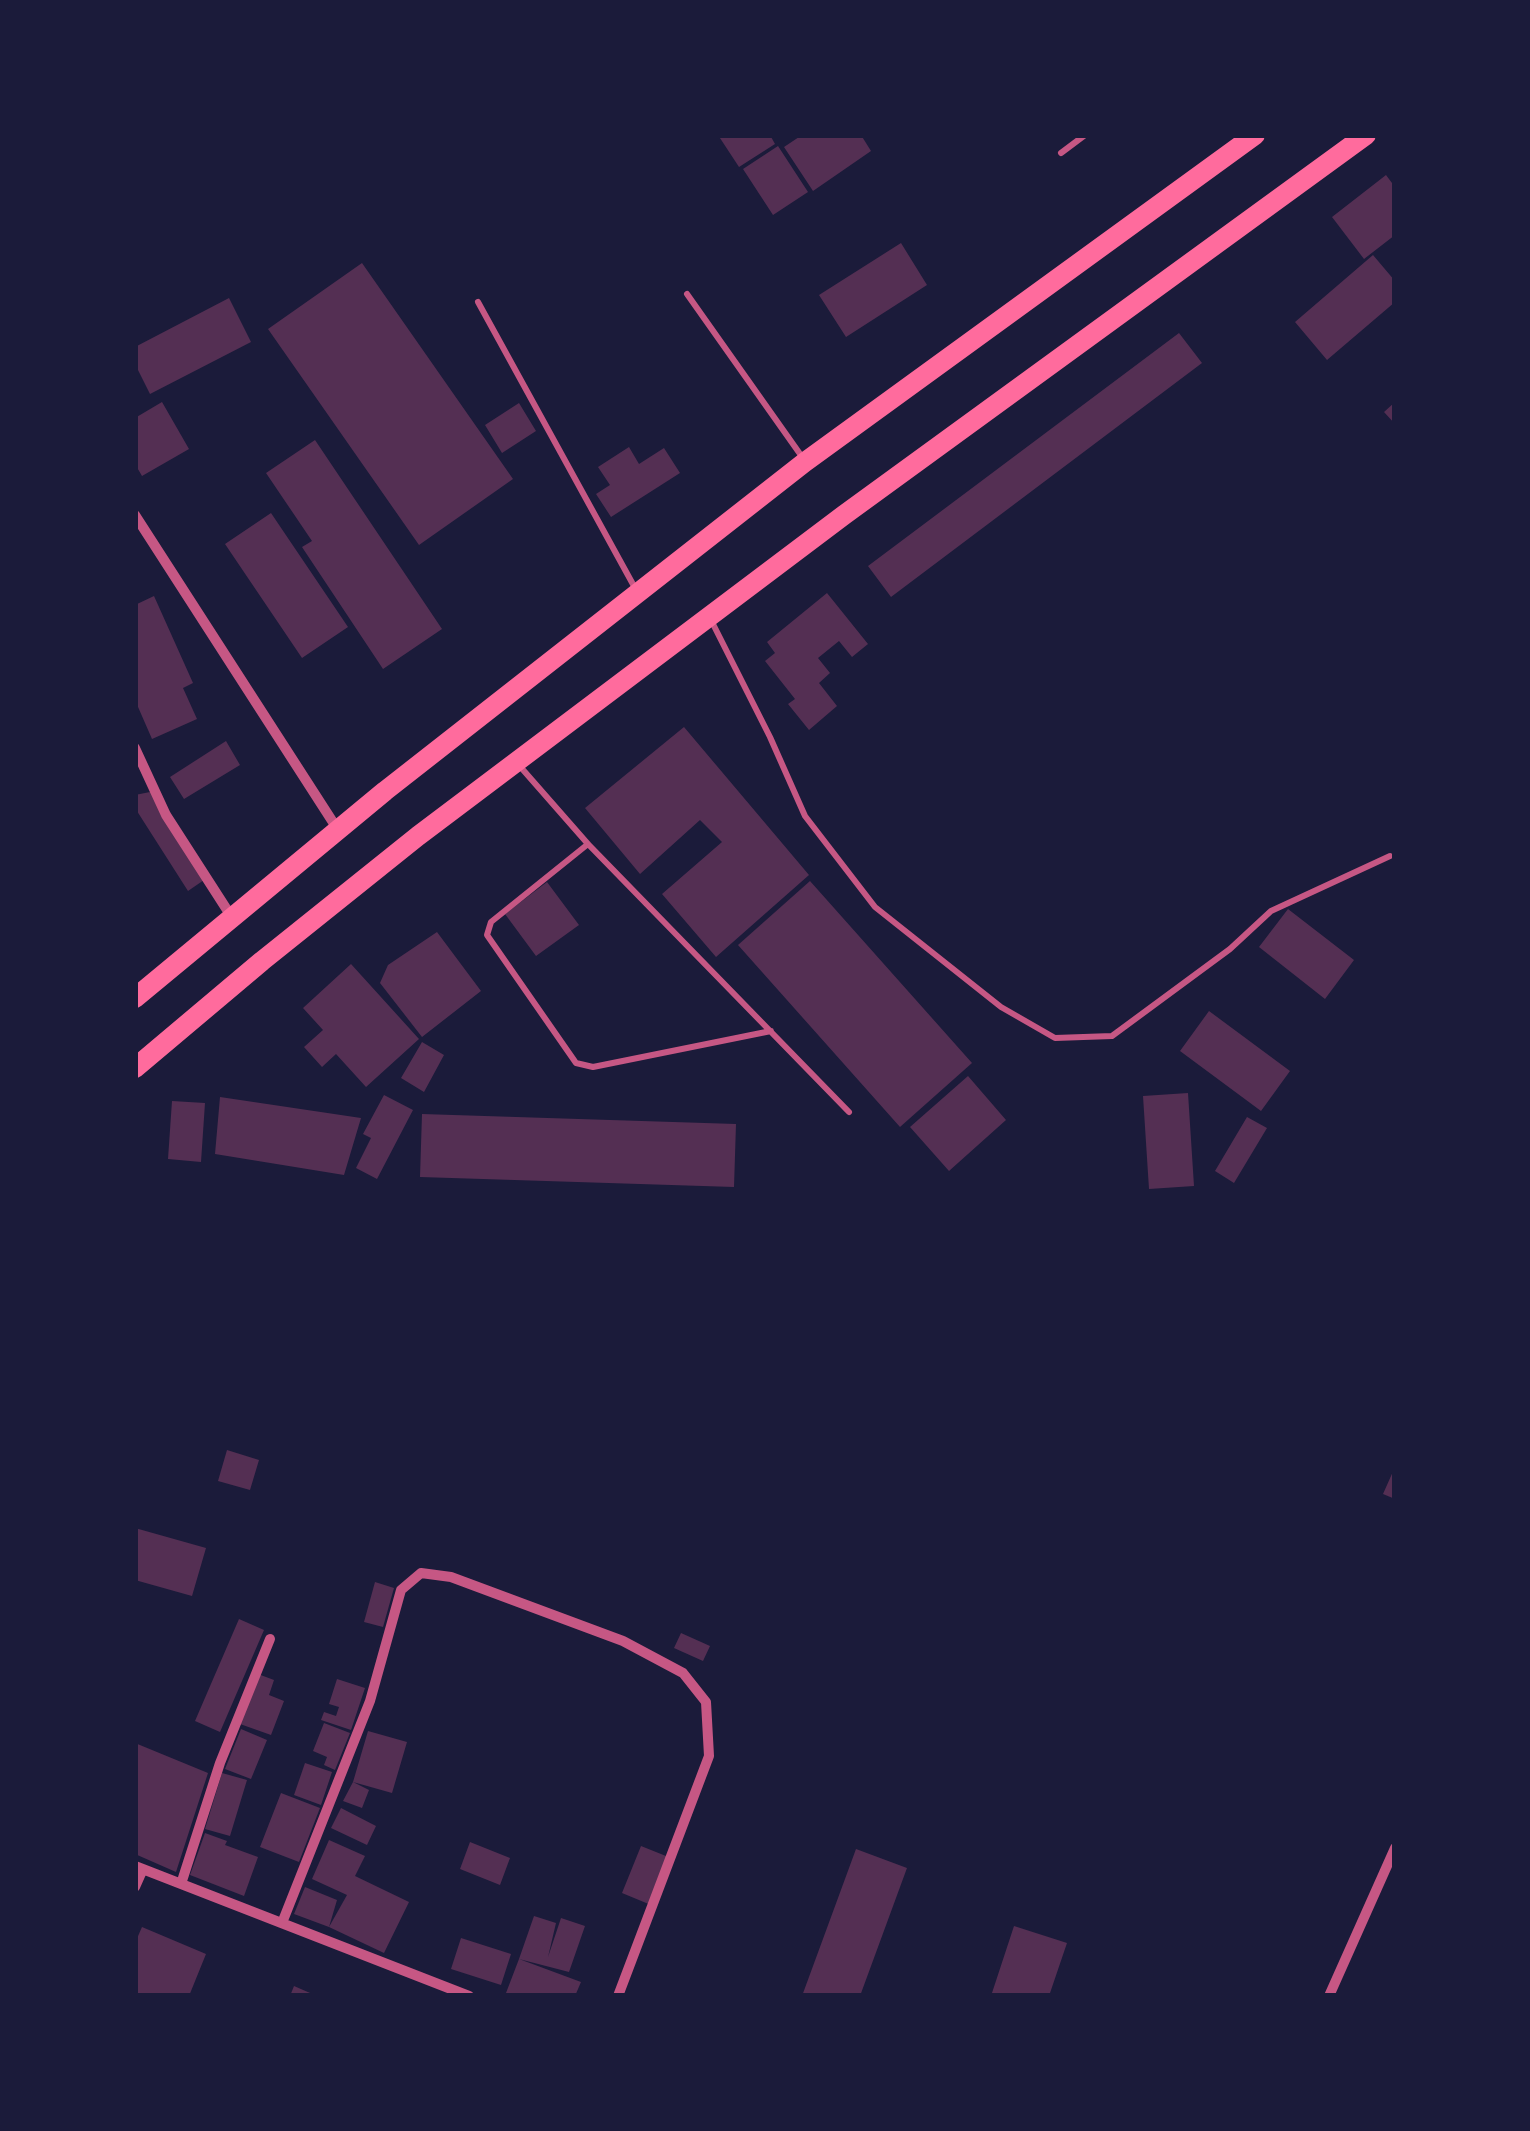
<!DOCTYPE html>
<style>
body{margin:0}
#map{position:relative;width:1530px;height:2131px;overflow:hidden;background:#1b1b3a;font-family:Montserrat,sans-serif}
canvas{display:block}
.frame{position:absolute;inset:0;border:138px solid #1b1b3a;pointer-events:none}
</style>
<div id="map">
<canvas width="1530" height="2131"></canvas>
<div class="frame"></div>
</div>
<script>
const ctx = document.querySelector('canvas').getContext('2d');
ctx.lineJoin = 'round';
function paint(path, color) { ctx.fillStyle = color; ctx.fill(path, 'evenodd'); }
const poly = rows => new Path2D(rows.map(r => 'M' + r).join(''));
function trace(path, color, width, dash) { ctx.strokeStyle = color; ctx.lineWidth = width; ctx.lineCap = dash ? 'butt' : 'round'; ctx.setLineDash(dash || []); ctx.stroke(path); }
const building = poly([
 [718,135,770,135,775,144,739,167],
 [802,135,861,135,871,151,813,191,784,147],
 [778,146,808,192,773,215,743,169],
 [1386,175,1395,187,1395,235,1364,259,1332,217],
 [901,243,927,285,846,337,819,295],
 [1373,255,1395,281,1395,302,1327,360,1295,322],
 [362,263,513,479,419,545,268,329],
 [229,298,251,342,150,394,135,364,135,347],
 [1179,333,1202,363,891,597,868,566],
 [162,402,189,449,142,476,135,464,135,418],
 [1395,402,1395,424,1384,412],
 [519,403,536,431,502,453,485,425],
 [315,440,442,629,383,669,302,547,312,541,266,473],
 [629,447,639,464,664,448,680,473,611,517,596,494,610,485,598,467],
 [271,513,348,627,302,658,225,544],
 [827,593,868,644,852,657,839,641,818,658,830,673,819,683,837,706,809,730,788,704,795,699,765,661,775,653,767,642],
 [154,596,193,683,183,688,197,719,152,739,135,700,135,605],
 [684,727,809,875,716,957,662,894,722,842,700,820,640,874,585,808],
 [226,741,240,765,184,799,170,777],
 [155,791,204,880,188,891,135,808,135,795],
 [810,881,972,1063,900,1127,738,945],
 [547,882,579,925,536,956,505,914],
 [1288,909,1354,960,1325,999,1259,947],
 [437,932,481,991,422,1037,380,983,388,965],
 [351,964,419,1039,366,1087,336,1054,322,1067,304,1047,323,1030,303,1008],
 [1209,1011,1290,1071,1261,1111,1180,1051],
 [422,1042,444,1055,424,1092,401,1078],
 [968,1076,1006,1120,949,1171,910,1127],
 [1188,1093,1194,1186,1149,1189,1143,1096],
 [384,1095,413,1110,377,1179,356,1168,371,1138,363,1134],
 [220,1097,361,1118,344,1175,215,1154],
 [172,1101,205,1103,201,1162,168,1159],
 [422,1114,736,1124,734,1187,420,1177],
 [1247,1117,1267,1128,1234,1183,1215,1171],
 [227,1450,259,1460,250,1490,218,1481],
 [1395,1467,1395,1499,1383,1494],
 [135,1528,206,1548,192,1596,135,1580],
 [375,1582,394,1588,383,1627,364,1622],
 [239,1619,264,1630,220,1732,195,1721],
 [681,1633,710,1646,703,1661,674,1648],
 [258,1674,274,1680,269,1695,284,1701,271,1735,240,1724],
 [337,1679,365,1688,351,1730,321,1720,324,1712,336,1716,339,1707,329,1704],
 [324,1723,350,1733,335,1770,324,1765,327,1757,313,1751],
 [241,1729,267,1740,251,1779,225,1769],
 [368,1731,407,1742,392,1793,353,1782],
 [135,1743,208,1773,176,1872,135,1854],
 [305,1763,332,1772,321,1805,294,1795],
 [222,1773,247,1780,230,1836,205,1829],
 [353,1782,369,1790,362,1808,343,1801],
 [281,1793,320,1808,299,1862,260,1847],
 [341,1808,376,1826,367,1845,331,1828],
 [205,1833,227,1841,225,1845,258,1857,244,1896,190,1875],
 [329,1840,365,1856,355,1876,409,1902,384,1953,329,1927,347,1895,312,1879],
 [470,1842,510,1858,500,1885,460,1869],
 [641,1846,671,1858,651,1905,622,1893],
 [856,1849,907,1868,860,1996,802,1996],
 [305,1887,337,1900,329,1927,294,1914],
 [534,1916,556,1923,548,1957,561,1918,585,1926,569,1972,519,1959],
 [1014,1926,1067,1943,1049,1996,991,1996],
 [142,1927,206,1954,189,1996,135,1996,135,1943],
 [461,1938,511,1954,501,1985,451,1969],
 [519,1959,581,1982,575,1996,506,1993],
 [294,1986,317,1996,290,1996]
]);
const service = poly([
 [1061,153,1085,135],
 [687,294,805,461],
 [478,302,635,588],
 [712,622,770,737,805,816,875,907,1001,1007,1055,1038,1112,1036,1230,949,1271,911,1390,856],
 [517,763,588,844,849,1112],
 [588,844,491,922,487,935,576,1063,593,1067,771,1031]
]);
const minor = poly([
 [135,515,338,830],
 [135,748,166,815,231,916],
 [135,1866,469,1996],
 [181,1884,220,1763,270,1639],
 [135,1887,143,1869],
 [282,1923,370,1701,401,1590,421,1573,451,1577,623,1641,683,1673,706,1702,709,1756,618,1996],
 [1329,1996,1395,1848]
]);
const primary = poly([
 [135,998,385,791,805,462,1255,135],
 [135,1068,262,961,418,836,844,515,1366,135]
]);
paint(building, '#542f53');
trace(service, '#c65784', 6);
trace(minor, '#c65784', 10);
trace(primary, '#ff6b9d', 20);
</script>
